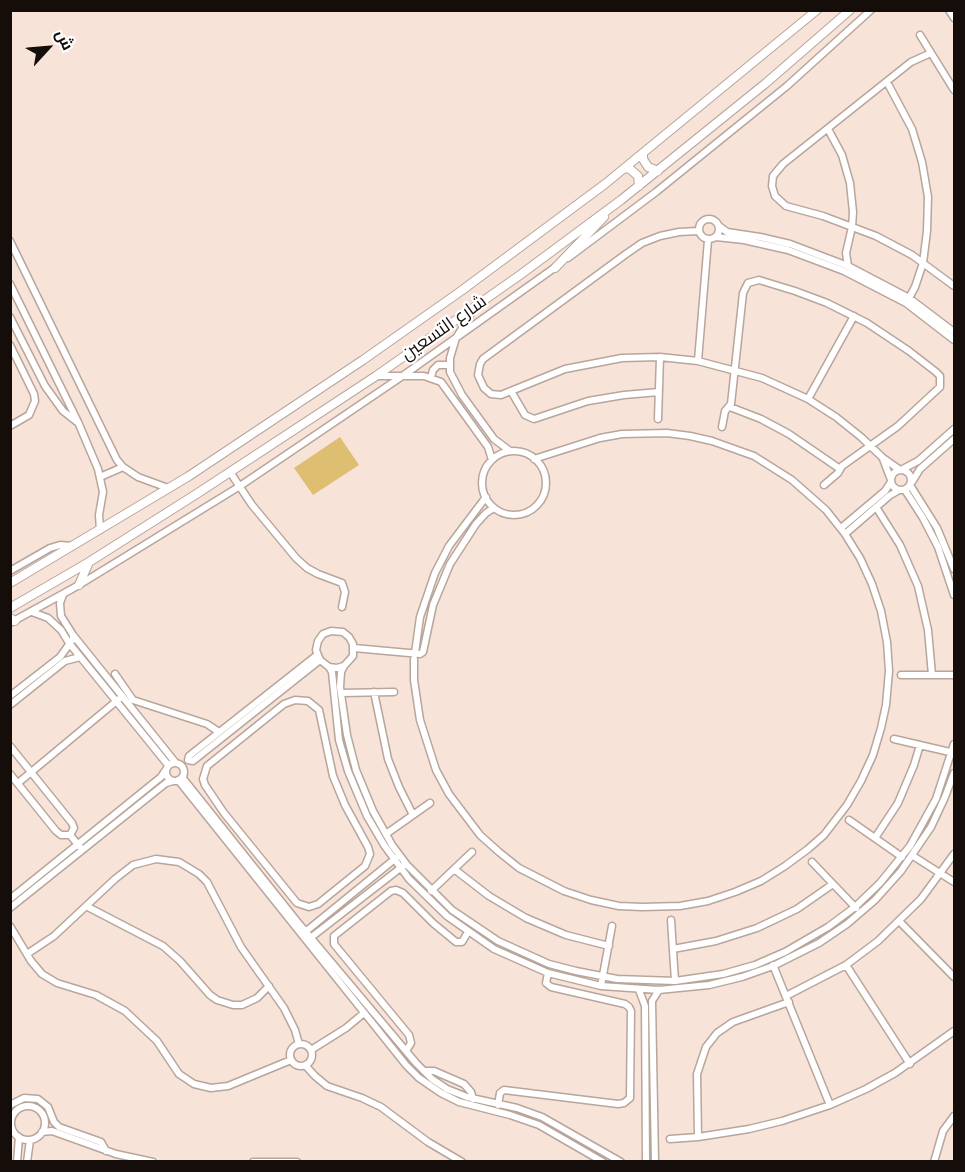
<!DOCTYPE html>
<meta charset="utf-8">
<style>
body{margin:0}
#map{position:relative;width:965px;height:1172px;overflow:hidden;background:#f8e3d9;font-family:"Roboto Serif",Cairo,serif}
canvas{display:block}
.frame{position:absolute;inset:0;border:12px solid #140d0a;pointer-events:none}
.north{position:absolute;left:18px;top:18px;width:60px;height:60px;-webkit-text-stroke:4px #fff;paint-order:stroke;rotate:64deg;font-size:16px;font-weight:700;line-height:24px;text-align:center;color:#140d0a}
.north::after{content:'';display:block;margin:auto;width:21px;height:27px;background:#140d0a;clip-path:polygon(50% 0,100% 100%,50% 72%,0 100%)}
</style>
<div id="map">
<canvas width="965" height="1172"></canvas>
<div class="frame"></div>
<div class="north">ش</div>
</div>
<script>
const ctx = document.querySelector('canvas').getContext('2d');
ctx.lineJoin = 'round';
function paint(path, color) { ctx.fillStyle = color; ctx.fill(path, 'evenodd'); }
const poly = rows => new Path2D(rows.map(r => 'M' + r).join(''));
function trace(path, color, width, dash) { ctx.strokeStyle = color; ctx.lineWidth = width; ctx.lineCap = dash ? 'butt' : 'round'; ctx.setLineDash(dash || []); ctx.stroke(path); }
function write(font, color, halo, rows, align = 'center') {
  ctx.font = font + ' "Roboto Serif",Cairo,serif'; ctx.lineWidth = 4.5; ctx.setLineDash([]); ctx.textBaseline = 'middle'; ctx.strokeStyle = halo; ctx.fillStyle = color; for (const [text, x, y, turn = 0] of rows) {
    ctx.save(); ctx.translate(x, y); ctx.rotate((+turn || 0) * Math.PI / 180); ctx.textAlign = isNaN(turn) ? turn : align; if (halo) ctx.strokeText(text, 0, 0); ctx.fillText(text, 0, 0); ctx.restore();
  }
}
const green = poly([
 [340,437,359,465,313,495,294,468]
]);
const minor = poly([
 [949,10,954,18],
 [920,35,954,90],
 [931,53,911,62,783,164,773,176,772,186,775,196,786,206,823,216,876,236,912,255,954,286],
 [887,82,912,129,922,162,928,197,927,231,923,263,915,287,908,300],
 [828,129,842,155,850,183,853,212,852,227,846,253,848,266],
 '699 229a10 10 0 1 1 20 0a10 10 0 1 1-20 0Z',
 [719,226,727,232,760,237,790,244,848,266,909,298,954,332],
 [698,231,679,232,660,236,642,243,626,254,483,359,480,364,478,375,484,388,491,394,501,395,565,369,622,358,660,357,698,361,762,378,808,399,836,417,861,437,883,458,900,470],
 [716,237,744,240,788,250,844,271,906,303,954,340],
 [10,241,117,460,123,467,138,477,168,488],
 [568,258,656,192,787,86,871,10],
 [10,284,78,422,98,469,103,492,99,515,100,530],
 [474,309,456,338,450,358,450,372,462,395,494,439,510,451],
 [10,317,45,386,63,411,77,422],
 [10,345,34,394,35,401,29,415,10,426],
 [698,361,708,240],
 [376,376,424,376,441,382,488,447,492,460],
 [431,377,433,370,438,365,449,365],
 [511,391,525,415,534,419,588,401,624,395,659,392],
 [808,399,854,316],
 [730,407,761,419,789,434,840,469],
 [658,419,660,357],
 [722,427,725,411,731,404,743,293,748,283,759,280,795,291,827,303,867,323,909,351,936,372,940,376,940,387,898,426,842,466,838,473,824,485],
 '482 483a32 32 0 1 1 64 0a32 32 0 1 1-64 0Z',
 [883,459,891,480],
 '891 480a10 10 0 1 1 20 0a10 10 0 1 1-20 0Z',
 [901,470,918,461,954,429],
 [230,472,252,505,296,558,307,568,318,574,342,583,345,592,342,607],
 [100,477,123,467],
 [912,482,920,469,954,439],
 [910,485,937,528,954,569],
 [905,490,923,518,938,547,954,595],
 [876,507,900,545,918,586,928,630,932,675],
 [841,528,885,491,891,482],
 [845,534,889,496,899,490],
 [10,571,50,548,60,545,72,546],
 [32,612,48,618,61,630,69,643,168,765],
 [10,623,79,585,240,486,401,377,557,266],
 [73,635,175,762],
 [354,648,420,654,423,652,433,605,450,564,476,524,486,513,494,508],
 [415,653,420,617,435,573,449,546,486,497],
 [317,655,189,756,188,760,193,761,320,660],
 [414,659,414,680,420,720,436,770,449,794,480,835,499,852,519,868,564,891,591,900,619,906,642,907,680,906,708,901,735,892,761,881,785,866,808,849,824,835,847,805,861,781,873,755,881,728,886,705,889,671,887,642,881,611,872,584,860,558,845,534,826,510,792,480,754,456,712,441,690,436,667,433,622,434,600,438,534,459],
 [344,666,341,672,340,687,347,735,356,770,373,811,392,845,407,865,452,910,498,941,549,964,576,971,617,979,675,981,723,974,755,965,785,952,828,927,855,907,880,883,910,846,936,799,954,744],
 [329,667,337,668,344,666,353,656,353,644,349,637,343,632,331,631,323,634,318,641,316,650,320,660,329,667,332,672,339,740,348,771,367,816,384,845,409,879,447,916,494,949,548,973,601,986,659,990,709,985,742,977,773,966,819,943,847,924,875,900,901,871,931,827,945,797,954,773],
 [115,674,133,700,207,724,219,732],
 [901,675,954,675],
 [374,692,388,759,399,787,413,815],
 [341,693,394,692],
 [10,696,60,657,73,639,73,635,61,616,60,603,63,595],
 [295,700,308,701,319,710,333,776,345,805,368,847,370,854,365,866,318,904,309,907,297,903,224,813,205,785,203,779,207,766,284,704,295,700],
 [10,705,65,661,80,657],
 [894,739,954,753],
 [10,746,72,823,74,828,70,835],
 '166 772a9 9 0 1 1 18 0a9 9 0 1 1-18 0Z',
 [10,774,56,831,61,835,70,835,80,847],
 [182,777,300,925,416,1063,432,1079,447,1089,467,1097,517,1108,542,1117,621,1162],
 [178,780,406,1065,419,1078,441,1093,459,1102,510,1115,539,1125,603,1162],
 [18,783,119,699],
 [849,820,902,857],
 [386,834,430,803],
 [875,838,898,803,914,765,920,745],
 [913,856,954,882],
 [812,862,856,908],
 [454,869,489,896,526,918,566,935,609,946],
 [431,891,472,852],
 [10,899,161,777,165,771],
 [86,906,163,946,180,961,210,995,217,1000,233,1005,242,1005,257,998,269,986],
 [10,908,166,783,173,781],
 [671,920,675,981],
 [900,922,954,977],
 [10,926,31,961,42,974,57,983,96,995,125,1011,157,1041,179,1074,194,1084,211,1088,228,1086,291,1060],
 [304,933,396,858],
 [309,939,403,866],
 [673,949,716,941,757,928,797,909,833,884],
 [27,954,54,936,115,879,133,865,156,859,179,862,199,874,207,882,241,947,284,1008,295,1030,299,1044],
 [773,965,830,1105],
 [846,965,910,1064],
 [601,986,612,926],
 [639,990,645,1006,646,1161],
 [786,996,846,965,878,941,921,899,954,854],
 '290 1055a11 11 0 1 1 22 0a11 11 0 1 1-22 0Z',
 [311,1050,346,1028,364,1013],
 [406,1051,411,1043,409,1035,334,944,334,936,391,891,396,890,403,893,433,923,456,942,462,942,468,932],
 [305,1065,315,1076,327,1086,362,1098,381,1107,428,1142,462,1162],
 [424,1071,434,1071,464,1084,471,1092,473,1099],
 [10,1105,24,1098,38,1099,48,1107,54,1122,59,1127,101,1142,106,1151],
 [498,1105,500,1093,504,1090,618,1104,624,1103,630,1098,631,1011,629,1007,625,1004,551,987,546,983,548,973],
 '11 1123a17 17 0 1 1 34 0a17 17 0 1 1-34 0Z',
 [42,1132,52,1131,116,1154,153,1162],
 [698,1137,697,1074,706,1047,717,1033,733,1022,789,1002],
 [670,1139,698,1137,749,1129,782,1121,830,1105,866,1089,895,1073,954,1031],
 [655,1161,652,1001,659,990],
 [17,1162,19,1137],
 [27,1162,30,1140],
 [253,1162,297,1162],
 [934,1162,943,1131,954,1116]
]);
const major = poly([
 [643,153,643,159,648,167,658,171],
 [625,168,630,169,638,176,639,186],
 [555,268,604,217],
 [10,583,189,476,363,360,461,291,605,184,817,10],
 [79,585,89,562],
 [10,608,89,562,198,493,376,376,520,275,621,200,766,83,850,10],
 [10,618,15,621]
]);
const streetNames = [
 ["شارع التسعين",444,328,-35]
];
paint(green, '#debe71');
trace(minor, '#b8a59b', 9);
trace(major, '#b8a59b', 10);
trace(minor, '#fff', 6);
trace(major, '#fff', 8);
write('18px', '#140d0a', '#fff', streetNames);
</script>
